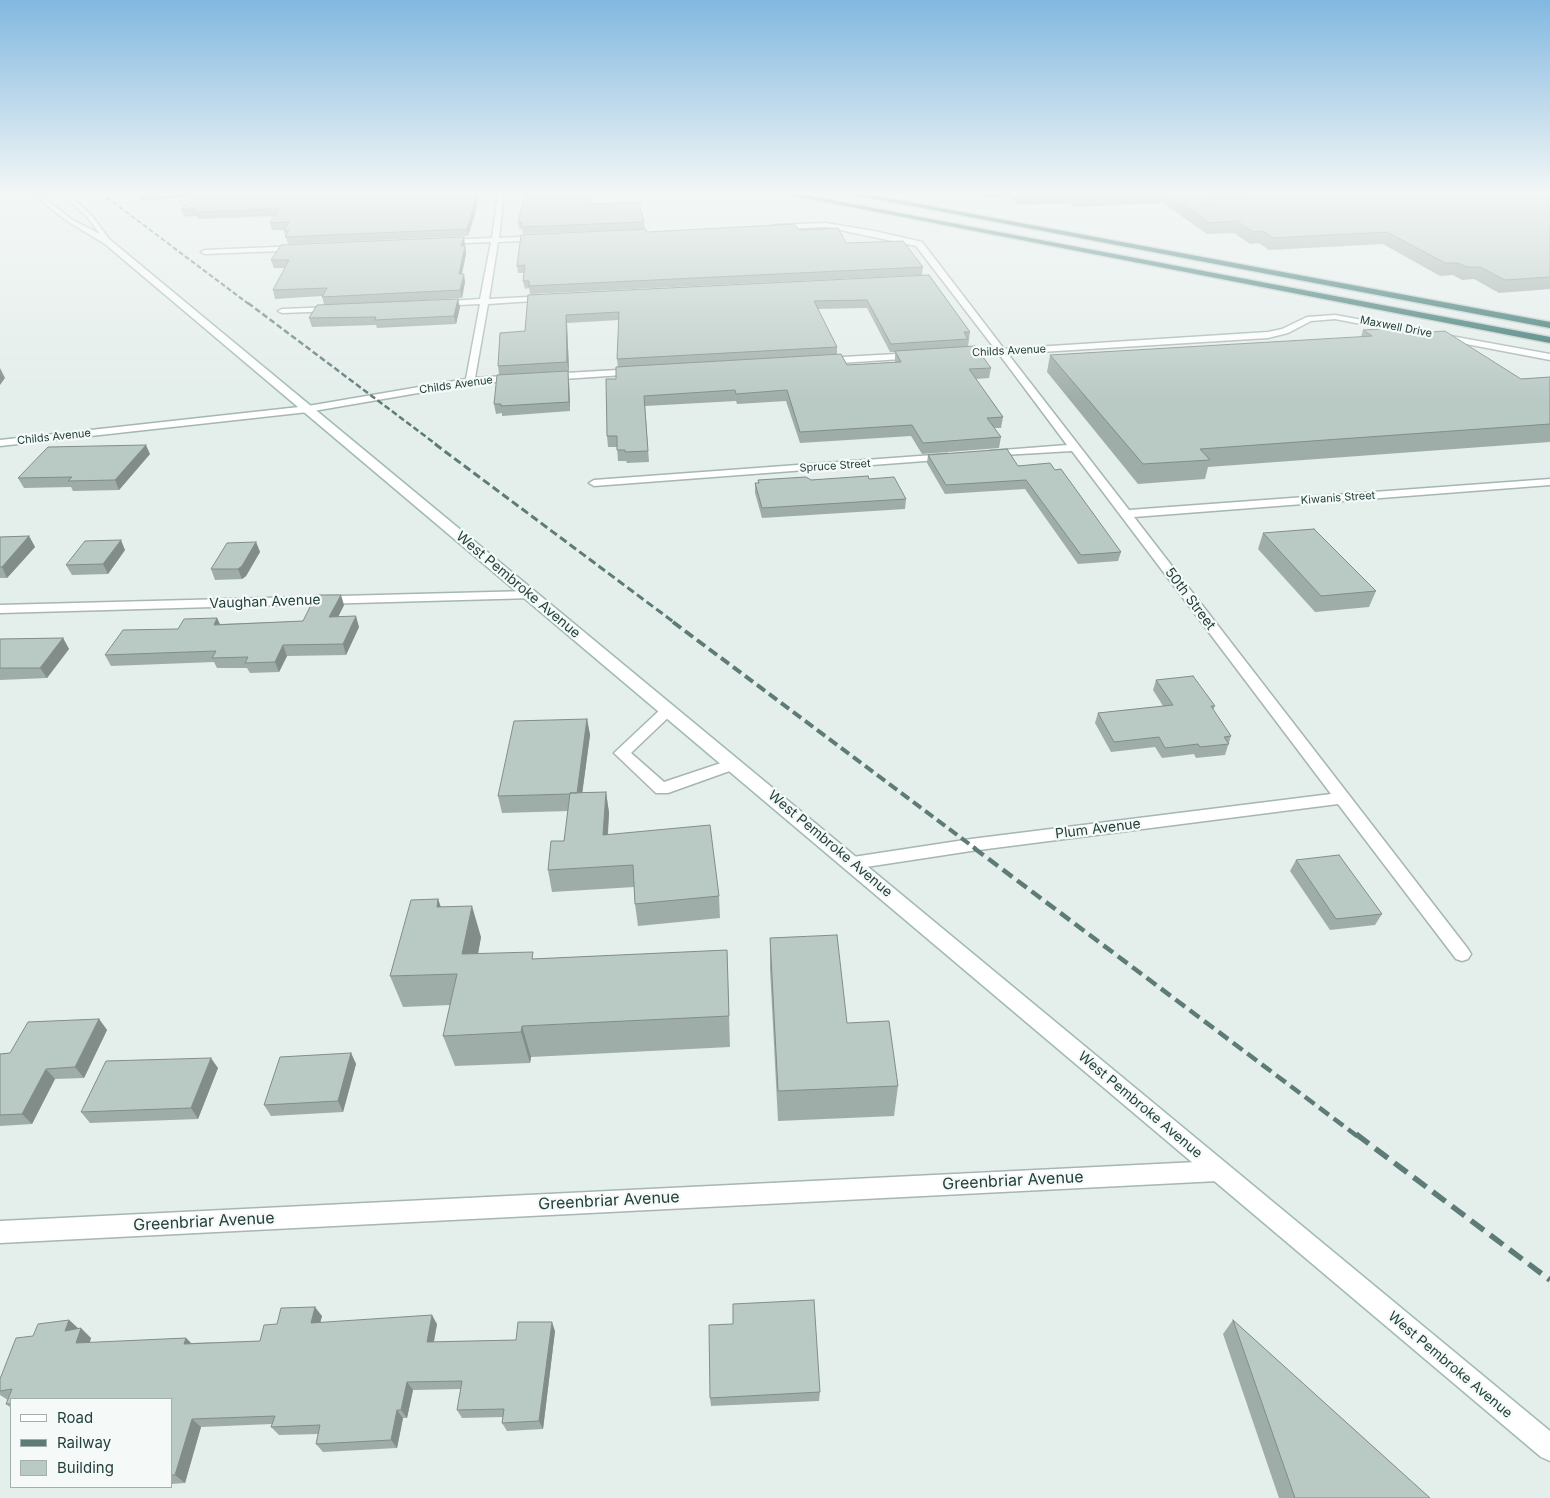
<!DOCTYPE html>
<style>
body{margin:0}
#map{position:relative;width:1550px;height:1498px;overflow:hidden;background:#e4eeeb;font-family:Inter,sans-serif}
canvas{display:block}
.legend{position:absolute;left:10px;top:1398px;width:162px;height:90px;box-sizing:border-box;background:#f5faf8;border:1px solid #a1b0ad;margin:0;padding:6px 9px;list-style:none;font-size:15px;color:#22403c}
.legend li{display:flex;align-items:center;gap:10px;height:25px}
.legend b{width:25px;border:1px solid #a1b0ad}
</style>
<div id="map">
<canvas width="1550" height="1498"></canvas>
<ul class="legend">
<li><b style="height:6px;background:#fff"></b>Road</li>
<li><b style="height:6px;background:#5d7c78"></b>Railway</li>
<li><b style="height:14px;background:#b9c9c4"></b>Building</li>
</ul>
</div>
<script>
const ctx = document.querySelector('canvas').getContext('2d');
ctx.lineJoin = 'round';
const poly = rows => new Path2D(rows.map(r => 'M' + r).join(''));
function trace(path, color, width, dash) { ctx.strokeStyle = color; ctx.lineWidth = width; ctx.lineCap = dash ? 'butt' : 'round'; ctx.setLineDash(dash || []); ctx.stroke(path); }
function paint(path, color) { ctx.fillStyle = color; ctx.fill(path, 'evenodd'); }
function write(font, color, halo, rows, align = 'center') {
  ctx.font = font + ' Inter,sans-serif'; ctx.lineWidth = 4.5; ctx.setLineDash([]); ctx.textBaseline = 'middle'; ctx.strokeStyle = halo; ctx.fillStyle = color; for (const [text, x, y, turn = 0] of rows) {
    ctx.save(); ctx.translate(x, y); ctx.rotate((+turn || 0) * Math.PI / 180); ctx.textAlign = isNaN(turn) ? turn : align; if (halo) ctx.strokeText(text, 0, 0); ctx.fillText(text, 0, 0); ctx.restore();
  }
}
const lane = poly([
 [668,705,675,710,673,713,631,753,664,782,733,759,738,760,741,764,738,768,668,793,656,793,614,753,663,707,668,705]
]);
const street = poly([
 [384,193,451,193,359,198,356,196,384,193],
 [498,193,504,193,499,238,541,236,545,238,541,240,498,242,489,299,548,296,552,298,548,300,488,304,475,378,517,375,520,376,520,380,470,384,308,412,0,446,0,440,308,406,466,379,480,304,438,306,434,304,438,302,480,299,491,242,444,244,440,242,444,240,492,238,498,193],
 [920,193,930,193,930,194,927,196,920,193],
 [209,199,211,202,183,204,180,202,209,199],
 [826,223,874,231,922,242,1004,349,1268,332,1282,329,1307,317,1335,315,1550,354,1550,360,1335,319,1311,321,1288,333,1268,338,1008,354,1129,510,1550,479,1550,485,1134,517,1468,949,1471,954,1468,959,1462,961,1456,959,1338,804,971,851,853,869,847,867,845,863,847,859,853,857,971,839,1331,794,1072,451,986,456,985,454,990,451,1067,445,999,354,957,356,957,352,960,351,995,349,916,246,826,227,776,229,773,227,776,225,826,223],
 [299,246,302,250,205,254,201,252,205,250,299,246],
 [333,307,336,307,336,311,282,313,278,311,282,309,333,307],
 [914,353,917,354,917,358,825,364,821,361,825,358,914,353],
 [635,369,638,370,638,374,548,380,543,377,548,374,635,369],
 [947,454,952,457,951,459,594,486,589,483,594,480,947,454],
 [529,591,533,592,535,595,533,598,0,613,0,605,529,591],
 [1218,1161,1226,1164,1229,1171,1226,1178,1218,1181,0,1243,0,1221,1218,1161]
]);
const secondary = poly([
 [31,193,38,193,71,219,100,234,88,218,61,193,68,193,92,216,109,239,1550,1431,1550,1461,1541,1457,105,244,67,221,31,193]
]);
const highway = poly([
 [780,193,794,193,1550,337,1550,343,780,193],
 [845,193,860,193,1550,322,1550,328,845,193]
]);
const railFar5 = poly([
 [101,193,250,305]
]);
const railFar4 = poly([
 [248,303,437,445]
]);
const railFar3 = poly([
 [435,444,675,623]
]);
const railFar2 = poly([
 [673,622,976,849]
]);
const railFar1 = poly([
 [974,848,1357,1136]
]);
const rail = poly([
 [1356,1134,1550,1280]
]);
const wall = poly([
 [140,193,378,193,379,198,429,196,430,193,479,193,475,214,468,236,288,244,284,231,284,230,272,230,270,223,275,216,197,219,197,216,184,217,181,210,302,194,202,197,201,196,140,201],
 [977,193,1550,193,1550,289,1499,293,1474,279,1462,280,1453,275,1440,276,1383,244,1269,250,1259,243,1250,244,1234,233,1207,234,1163,203,1075,207,1069,203,1018,205,1009,197,982,198],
 [593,203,644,222,645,229,523,234,522,229,519,229,518,222],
 [800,230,846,243,923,267,922,275,530,294,529,288,525,289,523,281,524,273,518,273,517,266,647,232],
 [465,245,466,254,462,274,465,282,462,298,412,301,460,307,456,324,377,328,376,325,312,327,309,318,324,305,322,296,275,299,273,290,285,268,274,268,271,260],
 [929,275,970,332,968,347,991,368,989,378,976,379,1003,417,1001,428,994,428,1001,437,999,448,922,454,911,436,800,443,786,401,737,404,736,401,645,406,649,462,627,463,626,461,618,461,617,447,608,447,607,436,618,367,617,359,619,320,567,323,569,371,499,375,498,366,525,331,528,295],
 [867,308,890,352,895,352,895,362,847,365,837,354,837,347,818,309],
 [1363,330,1408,334,1521,379,1550,377,1550,442,1208,467,1205,479,1138,484,1047,372,1050,355,1361,337],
 [569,380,570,411,502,416,502,413,496,414,494,404],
 [150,454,119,490,73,491,71,487,24,488,18,478],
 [928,455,1055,470,1121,552,1118,561,1078,564,1025,489,945,494,927,463],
 [869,479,906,499,905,509,762,518,755,493,755,483,758,483,758,480,811,480],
 [1263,533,1376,591,1369,607,1315,612,1258,549],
 [29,536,35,547,7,578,0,578,0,537],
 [256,542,260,552,246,576,242,579,215,580,211,569],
 [125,550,108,574,72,575,66,565],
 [344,605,338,617,359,627,346,655,287,656,279,672,250,673,247,668,217,668,214,662,111,666,105,655,178,629,217,618,220,624,303,621],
 [63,638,69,649,47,678,0,680,0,639],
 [1156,680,1215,706,1213,710,1231,736,1225,755,1196,758,1194,754,1162,758,1155,747,1111,752,1095,723,1098,713,1163,706,1153,690],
 [587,719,590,735,582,793,606,792,609,813,608,835,719,896,720,918,638,926,635,904,634,887,552,892,548,870,564,841,568,811,502,813,498,796],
 [1296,860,1382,914,1375,925,1330,930,1290,871],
 [438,899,441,907,481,937,478,954,535,959,727,950,730,1047,531,1057,530,1063,455,1066,443,1036,450,1005,403,1007,390,976],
 [770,938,847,1023,898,1086,894,1116,778,1121,770,969],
 [99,1019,107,1030,84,1078,55,1079,32,1124,0,1126,0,1054,10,1053],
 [351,1053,356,1064,343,1112,271,1116,264,1105],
 [218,1068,198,1119,90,1123,81,1112],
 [322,1316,320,1322,437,1324,434,1342,516,1340,555,1331,543,1429,507,1431,502,1423,503,1417,462,1418,457,1410,461,1389,413,1390,407,1418,403,1418,397,1448,323,1452,316,1444,318,1434,279,1435,271,1427,272,1424,201,1427,185,1483,171,1484,171,1399,11,1399,11,1408,6,1404,8,1400,0,1395,0,1379,33,1336,69,1320,79,1329,91,1338,90,1343,186,1338,191,1343,260,1341,277,1324],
 [1233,1320,1430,1498,1279,1498,1223,1334],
 [733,1324,820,1392,819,1401,711,1406,710,1398],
 [99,1487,118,1487,101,1488]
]);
const shadedWall = poly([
 [175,193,201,193,201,196,140,201,139,197],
 [376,193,378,193,379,198,374,198],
 [476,193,479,193,475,214,468,236,467,229],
 [464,237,466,254,460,282,459,274,461,246],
 [464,274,465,282,462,298,460,290],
 [458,299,460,307,456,324,454,316],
 [566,315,567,323,569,371,567,362],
 [0,368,5,378,0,385],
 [568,371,569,380,570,411,569,402],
 [146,445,150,454,119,490,115,480],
 [29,536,35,547,7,578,2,567],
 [121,540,125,550,108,574,103,564],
 [256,542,260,552,246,576,242,579,238,569],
 [341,595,344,605,333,627,329,617],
 [356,616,359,627,346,655,343,644],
 [217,618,222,629,214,625],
 [63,638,69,649,47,678,40,668],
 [283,645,287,656,279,672,275,662],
 [587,719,590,735,580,810,577,794],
 [606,792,609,813,606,857,603,835],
 [438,899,448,930,437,907],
 [472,906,481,937,472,986,462,954],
 [99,1019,107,1030,84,1078,75,1067],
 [522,1026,531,1057,530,1063,521,1032],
 [351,1053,356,1064,343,1112,338,1101],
 [211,1058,218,1068,198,1119,191,1108],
 [46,1069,55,1079,32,1124,22,1114],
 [315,1307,322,1316,318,1332,311,1323],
 [432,1315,437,1324,432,1351,427,1342],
 [69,1320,79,1329,65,1331],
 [552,1322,555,1331,543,1429,539,1421],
 [81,1328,91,1338,86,1352,76,1343],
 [186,1338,195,1347,184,1344],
 [407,1382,413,1390,407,1418,401,1410],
 [397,1410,403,1418,397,1448,391,1440],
 [192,1419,201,1427,185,1483,175,1475]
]);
const building = poly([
 [140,193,175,193,139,197,140,193],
 [320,193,376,193,374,198,429,196,430,193,476,193,474,207,467,229,285,237,289,230,284,231,289,222,270,223,279,209,195,212,197,209,181,210,192,198,320,193],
 [525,193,592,193,592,204,639,202,644,222,522,227,522,222,518,222,525,193],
 [1073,193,1139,193,1077,196,1073,193],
 [1167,193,1197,193,1207,200,1340,193,1550,193,1550,277,1505,280,1480,267,1467,267,1458,263,1445,263,1387,232,1273,238,1263,231,1253,232,1237,221,1210,223,1167,193],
 [794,224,800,230,838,228,846,243,903,241,923,267,529,286,529,281,523,281,525,265,517,266,521,235,646,229,647,232,794,224],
 [464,237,461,246,465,246,459,274,464,274,460,290,322,297,327,288,273,290,289,260,271,260,281,245,464,237],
 [929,275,970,332,964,332,968,339,891,344,867,300,814,301,837,347,617,359,619,312,566,315,567,362,498,366,500,333,525,331,528,295,929,275],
 [458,299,454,316,375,320,376,317,309,318,317,305,458,299],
 [1399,328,1408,334,1445,331,1521,379,1550,377,1550,424,1200,449,1210,460,1143,464,1050,355,1372,336,1363,330,1399,328],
 [975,346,991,368,969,369,1003,417,987,418,1001,437,923,443,912,425,800,432,787,390,736,394,735,390,644,396,648,451,625,452,625,450,617,450,617,436,607,436,606,379,616,379,616,367,841,354,847,365,901,362,895,351,975,346],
 [568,371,569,402,501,406,501,404,494,404,497,375,568,371],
 [146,445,115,480,68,481,72,477,18,478,48,447,146,445],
 [1007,449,1018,466,1050,463,1055,470,1061,469,1121,552,1081,555,1026,480,946,485,928,455,1007,449],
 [868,476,869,479,894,477,906,499,762,508,755,483,759,483,758,480,806,477,811,480,868,476],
 [1314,529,1376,591,1321,596,1263,533,1314,529],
 [29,536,2,567,0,567,0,537,29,536],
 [121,540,103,564,66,565,85,541,121,540],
 [256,542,242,566,238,569,211,569,227,543,256,542],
 [316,595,341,595,329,617,356,616,343,644,283,645,275,662,245,663,248,657,212,658,216,651,105,655,123,630,178,629,184,619,217,618,214,625,303,621,316,595],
 [63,638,40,668,0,668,0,639,63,638],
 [1193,676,1215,706,1211,706,1231,736,1224,737,1229,744,1200,747,1198,744,1165,748,1159,737,1114,742,1098,713,1173,705,1156,680,1193,676],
 [587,719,577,793,570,793,570,794,498,796,514,721,587,719],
 [606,792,603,835,710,825,719,896,635,904,633,865,548,870,551,841,564,841,570,793,606,792],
 [1339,855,1382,914,1336,919,1296,860,1339,855],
 [438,899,437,907,472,906,462,954,533,952,532,959,727,950,729,1016,522,1026,521,1032,443,1036,457,974,390,976,411,900,438,899],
 [837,935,847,1023,889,1021,898,1086,778,1091,770,938,837,935],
 [99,1019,75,1067,46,1069,22,1114,0,1115,0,1054,10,1053,28,1022,99,1019],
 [351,1053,338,1101,264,1105,280,1057,351,1053],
 [211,1058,191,1108,81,1112,106,1061,211,1058],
 [814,1300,820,1392,710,1398,709,1325,733,1324,733,1304,814,1300],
 [315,1307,311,1323,432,1315,427,1342,516,1340,518,1322,552,1322,539,1421,502,1423,504,1409,457,1410,462,1381,407,1382,401,1410,397,1410,391,1440,316,1444,320,1425,271,1427,275,1416,192,1419,175,1475,171,1475,171,1399,11,1399,11,1404,6,1404,12,1389,0,1391,0,1379,16,1338,33,1336,38,1324,69,1320,65,1331,81,1328,76,1343,186,1338,184,1344,260,1341,264,1325,277,1324,281,1308,315,1307],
 [1233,1320,1430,1498,1295,1498,1233,1320]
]);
const farStreetnames = [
 ["Maxwell Drive",1396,327,11],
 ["Childs Avenue",1009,351,-3],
 ["Childs Avenue",456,385,-8],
 ["Childs Avenue",54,437,-6],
 ["Spruce Street",835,466,-4],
 ["Kiwanis Street",1338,498,-4]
];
const streetNames = [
 ["West Pembroke Avenue",518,585,40],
 ["50th Street",1190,599,53],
 ["Vaughan Avenue",265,602,-2],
 ["Plum Avenue",1098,829,-7],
 ["West Pembroke Avenue",830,844,40],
 ["West Pembroke Avenue",1140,1105,40],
 ["West Pembroke Avenue",1450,1365,40]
];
const nearStreetnames = [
 ["Greenbriar Avenue",1013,1181,-3],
 ["Greenbriar Avenue",609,1201,-3],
 ["Greenbriar Avenue",204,1222,-3]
];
trace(lane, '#a6b6b3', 3);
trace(street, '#a6b6b3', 3);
trace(secondary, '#a1bab5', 3);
trace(highway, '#c1cac8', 3);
paint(lane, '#fff');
paint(street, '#fff');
paint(secondary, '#fff');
paint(highway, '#2d6e69');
trace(railFar5, '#5d7c78', 2, [5, 2.5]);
trace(railFar4, '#5d7c78', 2.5, [6, 3]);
trace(railFar3, '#5d7c78', 3, [8, 4]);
trace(railFar2, '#5d7c78', 4, [10, 5]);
trace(railFar1, '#5d7c78', 4.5, [12, 6]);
trace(rail, '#5d7c78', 5.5, [16, 8]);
paint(wall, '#9fada9');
paint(shadedWall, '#828d89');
paint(building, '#b9c9c4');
trace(building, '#828d89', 1);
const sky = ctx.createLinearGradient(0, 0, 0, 403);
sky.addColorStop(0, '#82b8e0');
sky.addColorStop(0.48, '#f3f7f6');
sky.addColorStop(1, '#f3f7f600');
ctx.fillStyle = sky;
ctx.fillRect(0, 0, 1550, 403);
write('11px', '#22403c', '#f5faf8', farStreetnames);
write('14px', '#22403c', '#f5faf8', streetNames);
write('16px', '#22403c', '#f5faf8', nearStreetnames);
</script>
